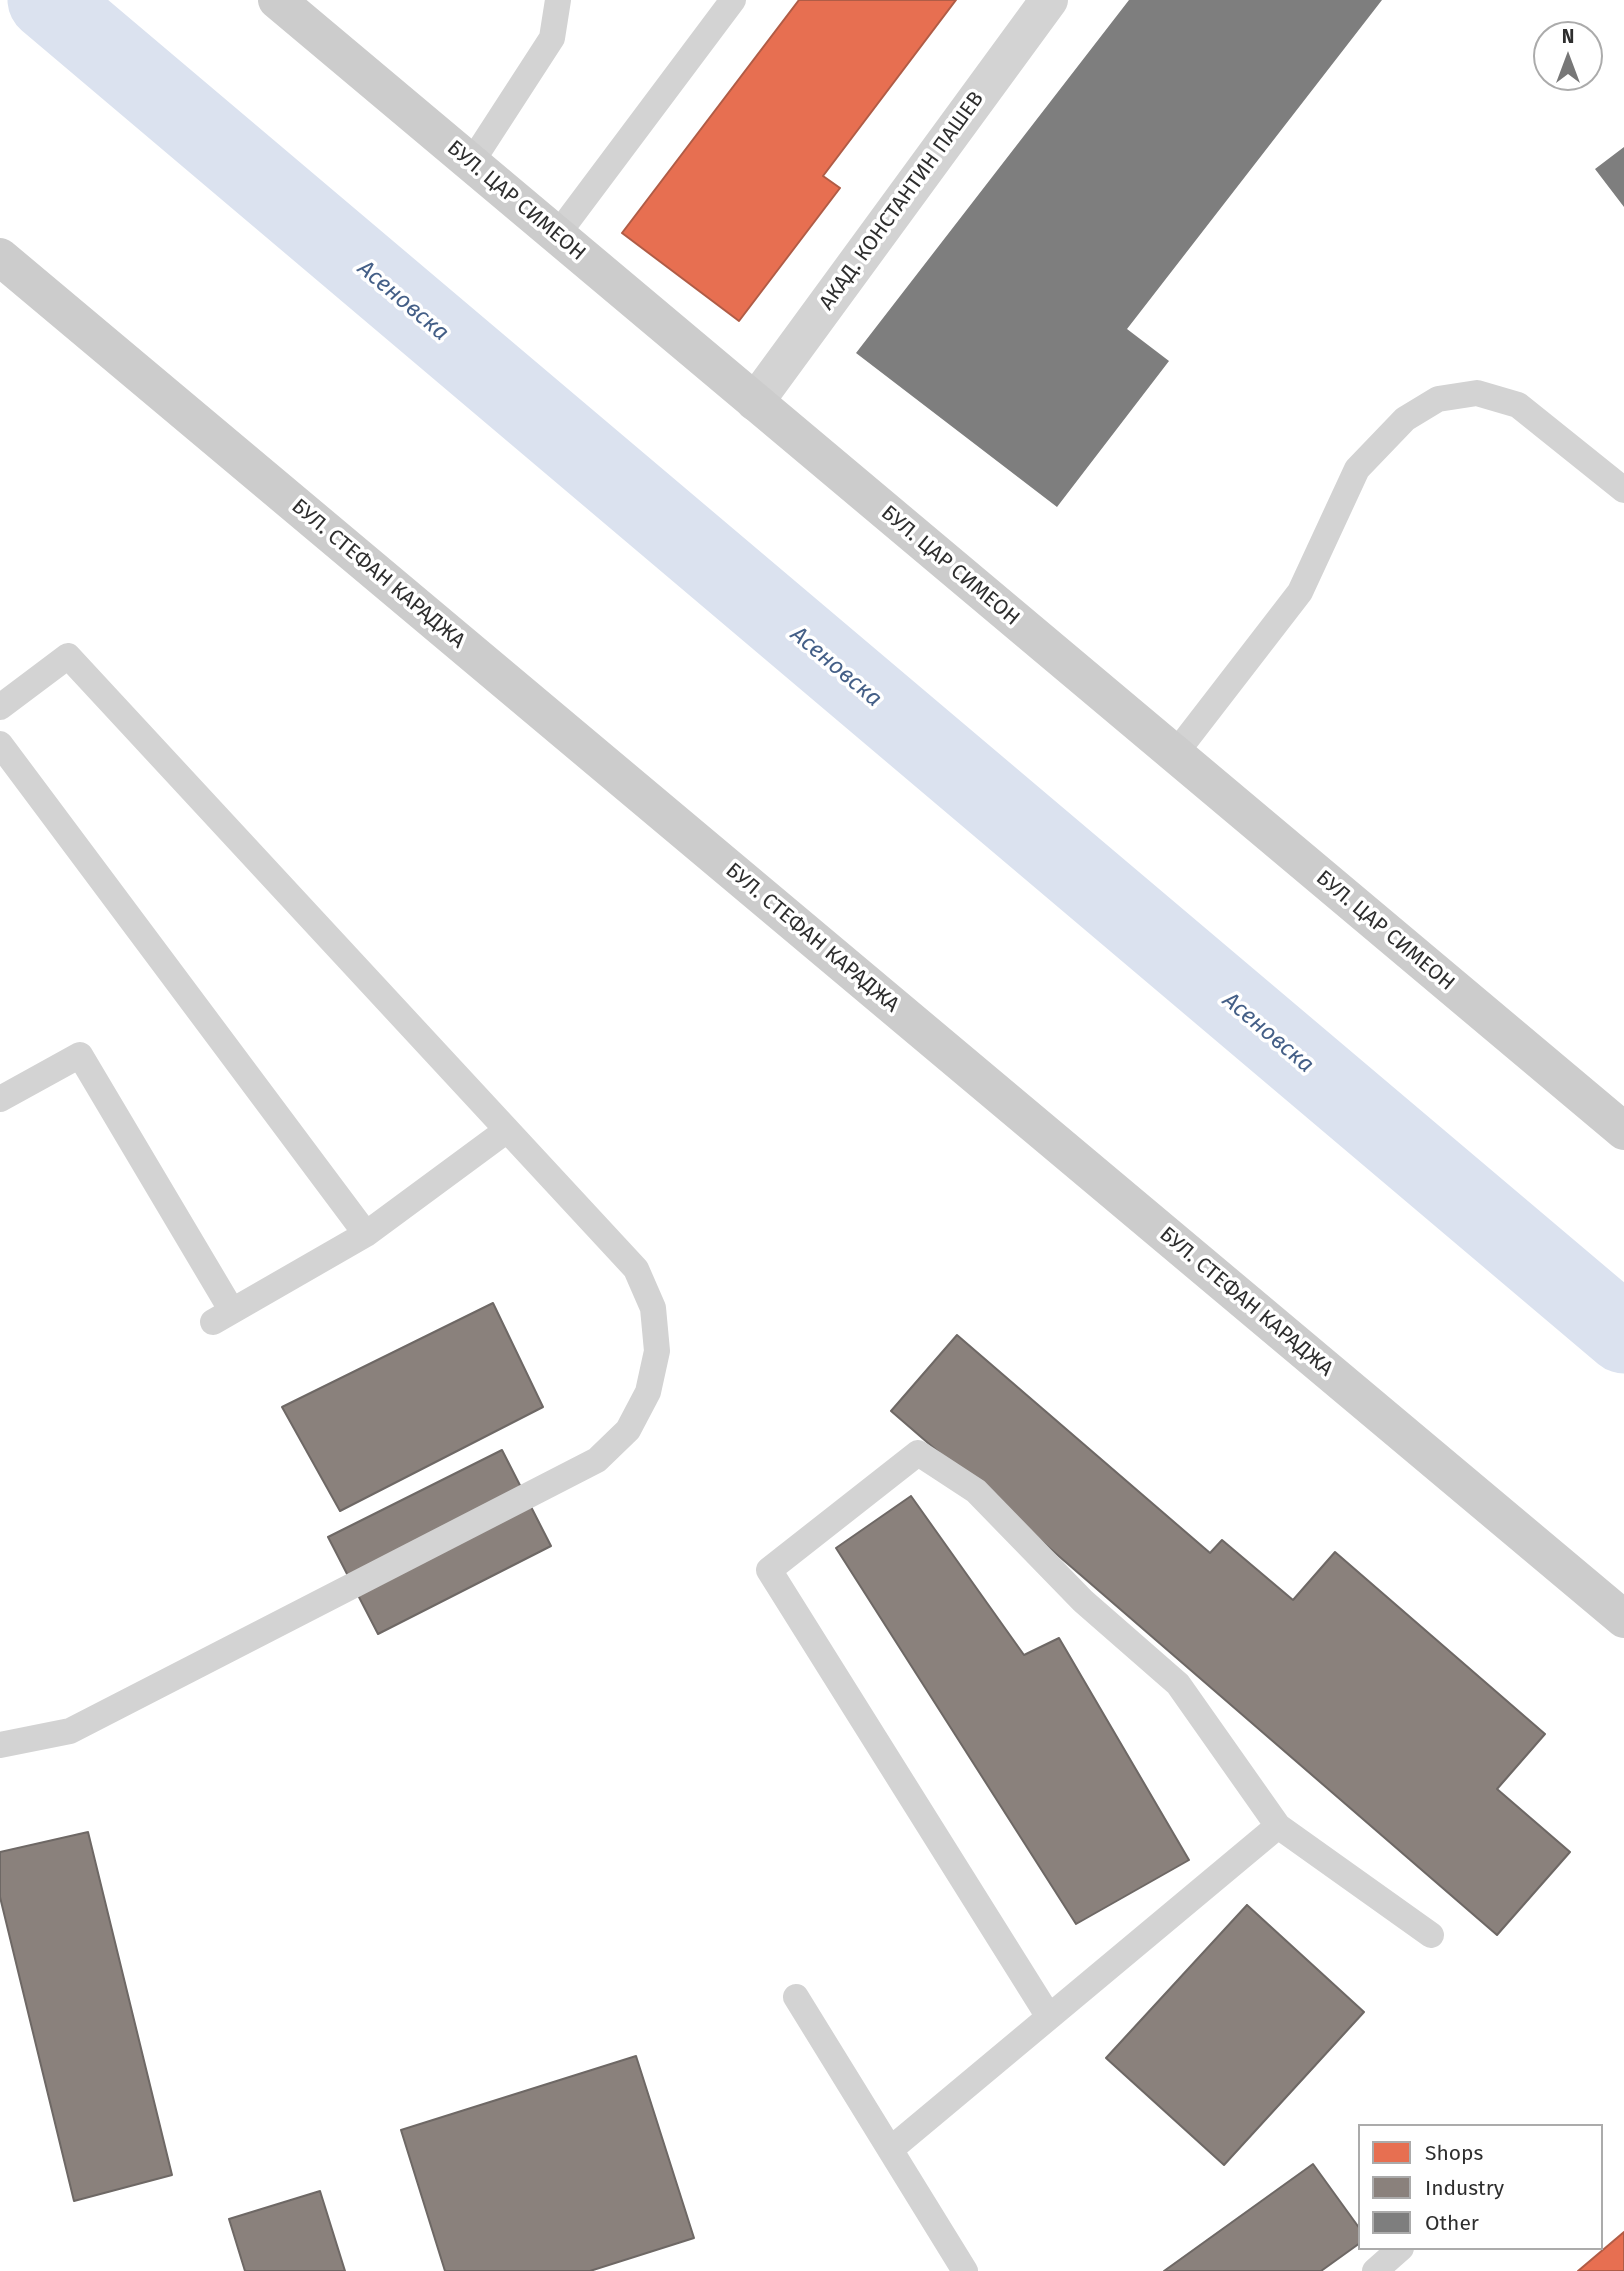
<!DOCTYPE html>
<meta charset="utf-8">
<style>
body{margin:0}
#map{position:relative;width:1624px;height:2271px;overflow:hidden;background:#fff;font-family:"Fira Sans",sans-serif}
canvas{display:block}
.legend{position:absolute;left:1358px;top:2124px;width:245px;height:126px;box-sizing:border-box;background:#fff;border:2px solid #ababab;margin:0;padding:9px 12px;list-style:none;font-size:21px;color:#2e2e2e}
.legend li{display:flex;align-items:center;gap:14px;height:35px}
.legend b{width:35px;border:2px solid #ababab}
.north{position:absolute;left:1533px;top:21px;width:70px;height:70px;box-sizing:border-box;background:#fff;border:2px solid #ababab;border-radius:50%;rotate:0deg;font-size:19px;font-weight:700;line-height:28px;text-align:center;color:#2e2e2e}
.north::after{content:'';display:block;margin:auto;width:24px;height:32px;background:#777;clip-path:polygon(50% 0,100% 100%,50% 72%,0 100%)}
</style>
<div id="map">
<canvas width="1624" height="2271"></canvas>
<ul class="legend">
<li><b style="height:19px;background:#e76f51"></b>Shops</li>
<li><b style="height:19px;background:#8a817c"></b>Industry</li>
<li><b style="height:19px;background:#7e7e7e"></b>Other</li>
</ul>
<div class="north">N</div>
</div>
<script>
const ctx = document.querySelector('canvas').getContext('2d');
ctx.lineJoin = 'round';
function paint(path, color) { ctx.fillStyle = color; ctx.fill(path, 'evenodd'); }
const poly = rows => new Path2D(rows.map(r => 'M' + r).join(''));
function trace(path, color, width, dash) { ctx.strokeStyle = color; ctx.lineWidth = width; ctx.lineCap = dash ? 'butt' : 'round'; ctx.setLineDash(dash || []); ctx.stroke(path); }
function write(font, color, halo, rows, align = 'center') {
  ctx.font = font + ' "Fira Sans",sans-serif'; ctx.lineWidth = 7; ctx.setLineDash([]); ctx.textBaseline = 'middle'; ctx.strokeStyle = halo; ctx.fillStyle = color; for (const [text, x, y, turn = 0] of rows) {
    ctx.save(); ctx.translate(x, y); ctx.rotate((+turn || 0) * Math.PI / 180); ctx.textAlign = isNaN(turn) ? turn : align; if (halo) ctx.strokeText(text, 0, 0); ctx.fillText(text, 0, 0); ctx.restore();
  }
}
const shops = poly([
 [799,0,956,0,823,176,840,188,739,321,622,233,799,0],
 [1624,2232,1624,2271,1578,2271,1624,2232]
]);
const industry = poly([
 [493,1303,543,1407,340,1511,282,1407,493,1303],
 [957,1335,1210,1553,1222,1540,1293,1600,1335,1552,1545,1734,1497,1789,1570,1852,1497,1935,891,1411,957,1335],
 [502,1450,551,1546,378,1634,328,1537,502,1450],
 [911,1496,1024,1655,1059,1638,1189,1860,1076,1924,836,1548,911,1496],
 [88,1832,172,2175,74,2201,0,1897,0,1852,88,1832],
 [1247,1905,1364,2012,1224,2165,1106,2058,1247,1905],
 [636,2056,694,2238,590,2271,445,2271,401,2130,636,2056],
 [1313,2164,1360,2229,1360,2243,1321,2271,1164,2271,1313,2164],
 [320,2191,345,2271,245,2271,229,2219,320,2191]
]);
const river = poly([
 [47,0,1624,1334]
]);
const building = poly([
 [1129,0,1382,0,1127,329,1169,361,1057,507,856,353],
 [1624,147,1624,207,1595,169]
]);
const service = poly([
 [471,163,552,38,558,0],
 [557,235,733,0],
 [0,707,68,656,636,1269,653,1308,657,1351,648,1392,628,1430,597,1460,70,1731,0,1745],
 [0,744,366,1234],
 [1175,754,1300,592,1357,469,1405,419,1438,399,1477,393,1518,405,1624,490],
 [0,1099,80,1055,232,1311],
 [213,1322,366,1234,507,1130],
 [1278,1826,1431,1935],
 [796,1997,965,2271],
 [891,2149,1278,1826,1178,1684,1083,1601,976,1491,918,1453,769,1570,1049,2017],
 [1375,2271,1401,2248]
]);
const minor = poly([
 [755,402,1049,0]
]);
const secondary = poly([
 [277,0,1624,1131],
 [0,257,1624,1619]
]);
const streetNames = [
 ["БУЛ. ЦАР СИМЕОН",516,201,40],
 ["АКАД. КОНСТАНТИН ПАШЕВ",902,201,-54],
 ["БУЛ. ЦАР СИМЕОН",950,566,40],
 ["БУЛ. СТЕФАН КАРАДЖА",378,574,40],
 ["БУЛ. ЦАР СИМЕОН",1385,931,40],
 ["БУЛ. СТЕФАН КАРАДЖА",812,938,40],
 ["БУЛ. СТЕФАН КАРАДЖА",1246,1302,40]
];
const waterNames = [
 ["Асеновска",403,301,40],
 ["Асеновска",836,667,40],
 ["Асеновска",1268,1033,40]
];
paint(shops, '#e76f51');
trace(shops, '#b05c46', 2);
paint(industry, '#8a817c');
trace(industry, '#6e6865', 2);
trace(river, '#dbe2ef', 79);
paint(building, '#7e7e7e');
trace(service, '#d3d3d3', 26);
trace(minor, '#d3d3d3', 38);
trace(secondary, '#ccc', 38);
write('21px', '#2e2e2e', '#fff', streetNames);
write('italic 23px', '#445f87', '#fff', waterNames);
</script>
